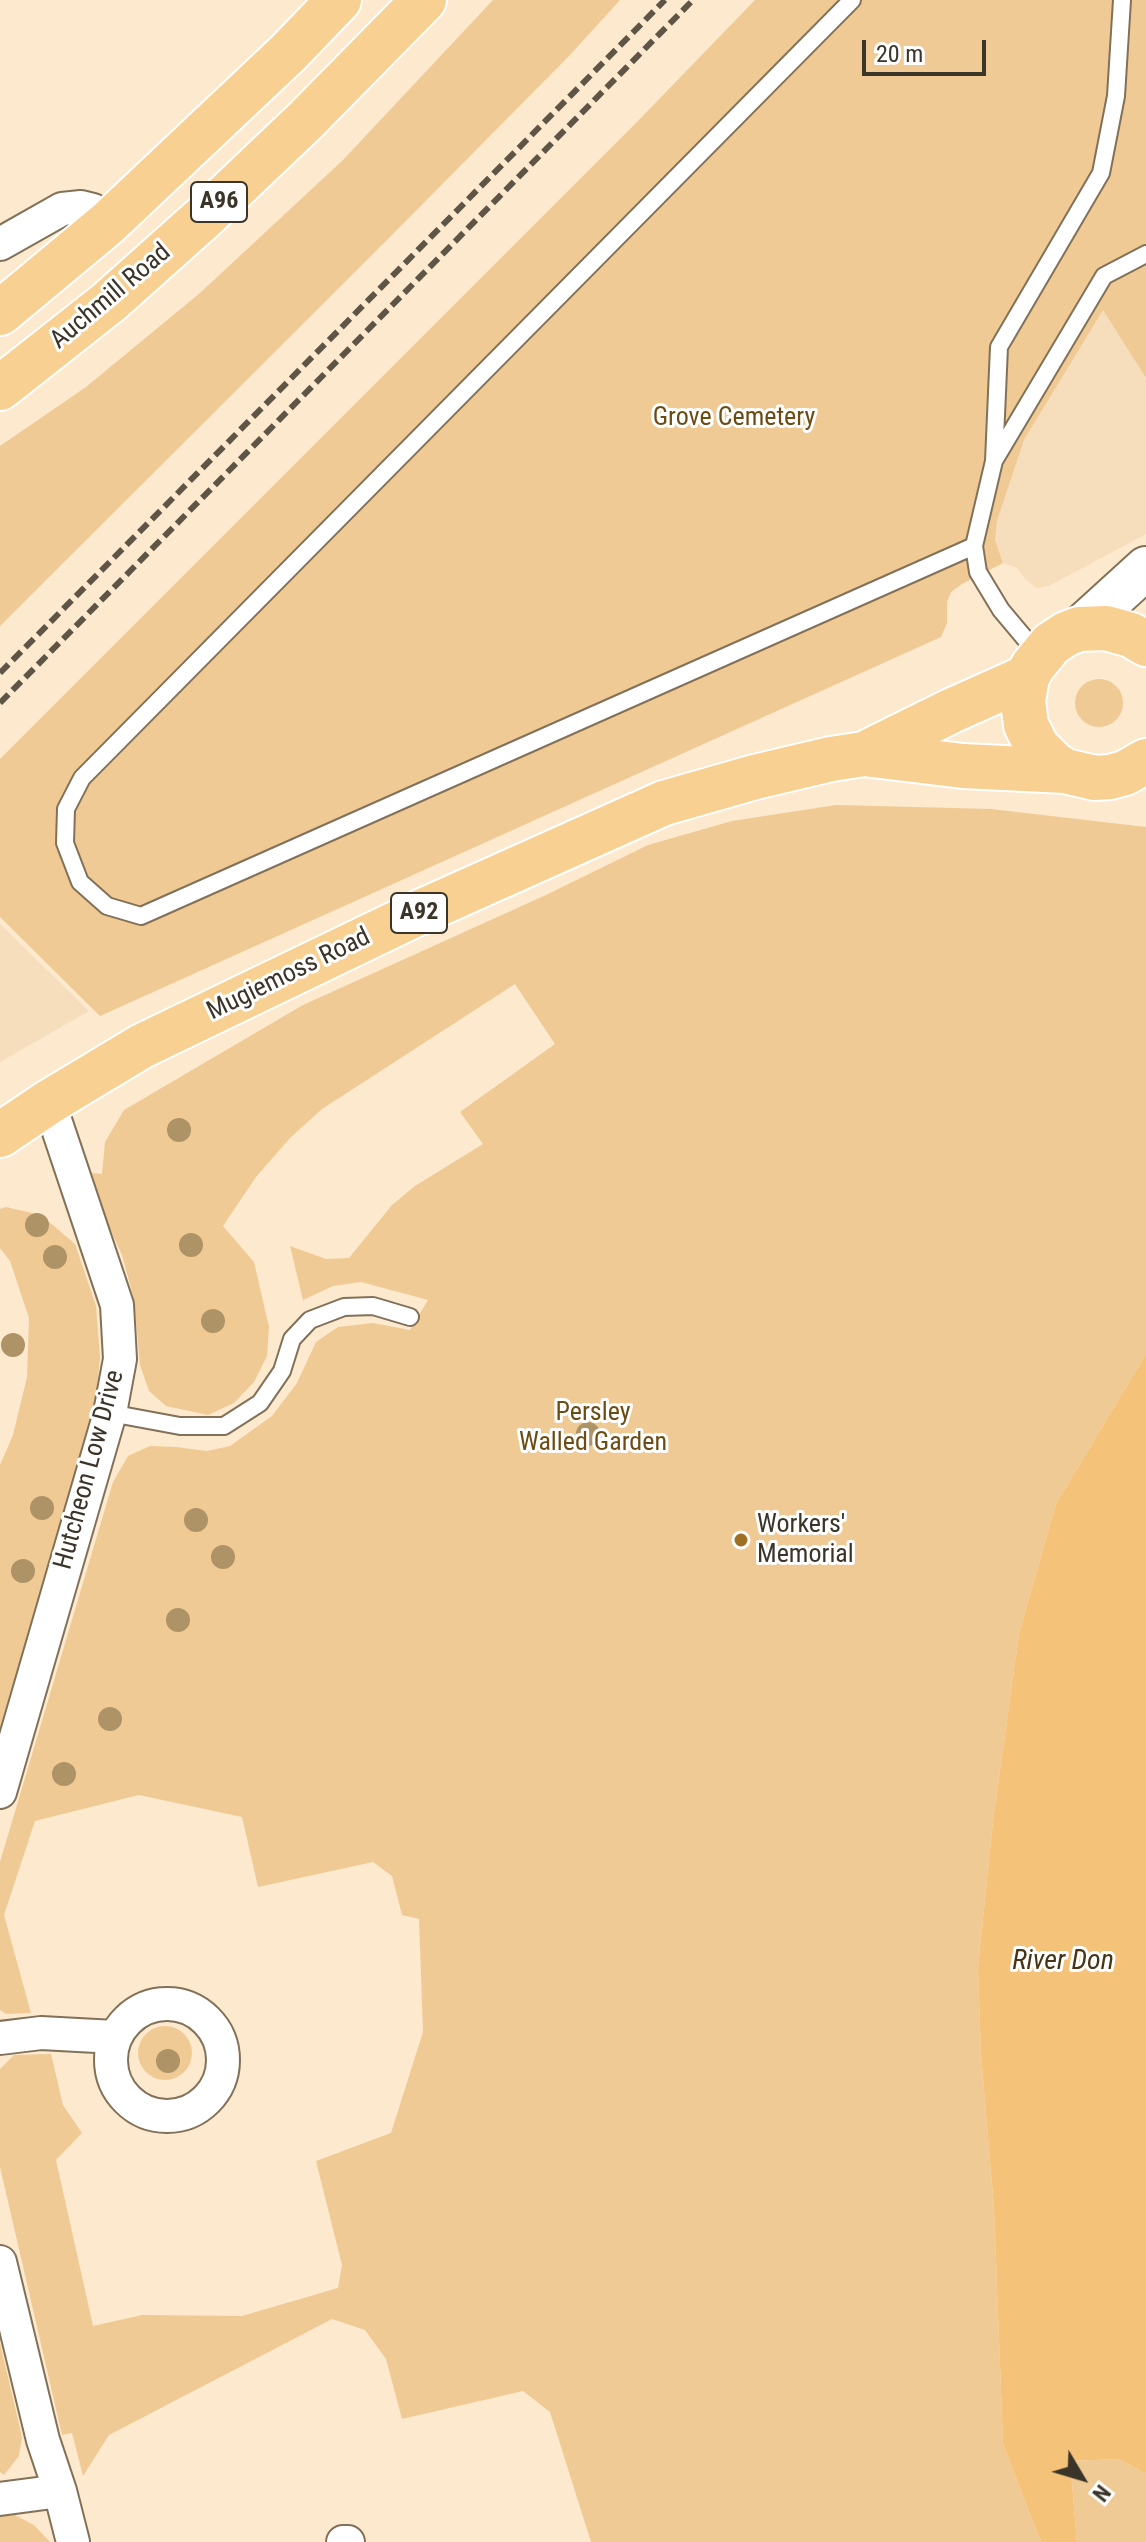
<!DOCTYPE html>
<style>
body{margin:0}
#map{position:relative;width:1146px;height:2542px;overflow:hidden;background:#fde9ce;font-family:"Roboto Condensed",sans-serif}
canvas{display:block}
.north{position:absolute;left:1042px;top:2438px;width:80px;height:80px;-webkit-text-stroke:6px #fff;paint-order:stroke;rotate:128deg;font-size:22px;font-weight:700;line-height:32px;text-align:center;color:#3b3429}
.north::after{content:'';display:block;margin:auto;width:28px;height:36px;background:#3b3429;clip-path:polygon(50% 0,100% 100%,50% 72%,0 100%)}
.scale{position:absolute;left:862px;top:40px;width:124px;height:36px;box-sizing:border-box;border:4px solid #3b3429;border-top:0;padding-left:10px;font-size:24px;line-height:28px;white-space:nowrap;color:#3b3429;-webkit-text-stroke:6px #fff;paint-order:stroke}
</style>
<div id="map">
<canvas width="1146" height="2542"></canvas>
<div class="north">N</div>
<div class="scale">20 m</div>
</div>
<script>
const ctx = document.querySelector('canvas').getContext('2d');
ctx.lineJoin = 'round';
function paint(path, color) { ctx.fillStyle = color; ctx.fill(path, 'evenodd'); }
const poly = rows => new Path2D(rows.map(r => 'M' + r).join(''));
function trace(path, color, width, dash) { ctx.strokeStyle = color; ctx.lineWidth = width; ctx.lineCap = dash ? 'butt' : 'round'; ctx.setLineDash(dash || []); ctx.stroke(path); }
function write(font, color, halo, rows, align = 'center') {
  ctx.font = font + ' "Roboto Condensed",sans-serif'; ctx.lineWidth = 6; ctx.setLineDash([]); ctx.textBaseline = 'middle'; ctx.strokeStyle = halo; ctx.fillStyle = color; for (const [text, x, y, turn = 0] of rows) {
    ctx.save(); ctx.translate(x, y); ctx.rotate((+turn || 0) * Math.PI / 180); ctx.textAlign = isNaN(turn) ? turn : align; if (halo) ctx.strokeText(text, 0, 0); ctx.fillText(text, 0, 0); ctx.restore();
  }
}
const built = poly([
 [1103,309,1146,378,1146,534,1049,586,1036,588,1025,579,1017,568,1003,563,995,540,997,521,1024,440],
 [0,924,89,1011,0,1062]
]);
const green = poly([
 [493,0,620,0,570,55,382,245,0,626,0,446,86,387,200,293,343,160],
 [755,0,1146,0,1146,378,1103,310,1024,440,997,521,995,540,1003,563,962,584,951,592,947,602,947,623,941,637,100,1016,0,917,0,759,637,122],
 '1075 703a24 24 0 1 1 48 0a24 24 0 1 1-48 0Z',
 [836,805,991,809,1146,827,1146,1354,1056,1504,1019,1634,993,1821,978,1968,981,2054,994,2208,1003,2444,1041,2542,591,2542,550,2412,523,2391,402,2419,386,2359,365,2330,332,2319,109,2435,83,2476,72,2433,62,2435,0,2167,0,2069,14,2055,51,2054,63,2105,82,2133,56,2160,93,2326,142,2315,242,2316,338,2288,342,2265,316,2161,391,2133,423,2032,419,1919,402,1915,392,1876,373,1862,258,1887,242,1817,139,1795,35,1821,4,1915,31,2013,6,2014,0,2010,0,1862,113,1482,128,1456,150,1446,176,1447,207,1451,230,1446,272,1416,297,1383,316,1342,338,1327,373,1323,410,1330,428,1300,361,1282,333,1286,303,1300,290,1246,326,1259,349,1258,392,1205,415,1186,483,1144,460,1112,555,1044,515,984,322,1109,290,1138,256,1177,223,1226,254,1262,269,1327,267,1356,254,1382,234,1403,208,1415,166,1406,149,1391,140,1365,134,1299,122,1255,97,1200,92,1173,102,1174,105,1142,124,1110,303,1005,546,895,648,845,732,821],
 [6,1207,41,1215,75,1244,96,1306,100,1357,95,1410,0,1728,0,1465,13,1435,27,1377,29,1318,10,1261,0,1248,0,1209],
 '138 2053a27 27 0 1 1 54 0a27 27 0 1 1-54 0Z',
 [0,2343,22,2437,19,2456,4,2475,0,2472],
 [1119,2459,1146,2474,1146,2542,1077,2542,1070,2461],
 [13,2514,34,2525,50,2542,0,2542,0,2516]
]);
const water = poly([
 [1146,1354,1146,2474,1119,2459,1070,2461,1077,2542,1041,2542,1003,2444,994,2208,981,2054,978,1968,993,1821,1019,1634,1056,1504]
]);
const service = poly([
 [852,0,82,778,66,809,65,843,80,882,107,906,141,916,974,546],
 [994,461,999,347,1101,173,1116,96,1122,0],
 [1038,654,1001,610,978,572,974,546,994,461,1104,276,1146,254],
 [110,1413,180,1426,224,1426,260,1403,282,1371,292,1339,310,1320,344,1307,373,1306,410,1317]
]);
const minor = poly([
 [0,244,62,209,81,207,93,210,108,223],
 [0,1792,110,1413,120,1359,117,1305,49,1102],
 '111 2060a56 56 0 1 1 112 0a56 56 0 1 1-112 0Z',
 [0,2038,41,2033,115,2037],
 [0,2262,43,2440,60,2491,73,2542],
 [0,2499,60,2491],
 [343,2542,348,2542]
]);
const tertiary = poly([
 [1079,629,1146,568]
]);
const primary = poly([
 [0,313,108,223,288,53,339,0],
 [0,388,109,302,203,218,306,120,424,0],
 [1146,644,1131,635,1106,628,1079,629,1066,634,1051,644,1033,666,1027,677,1023,701,1026,725,1037,747,1054,764,1065,771,1095,778,1110,777,1125,773,1146,761],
 [864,754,951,711,1027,677],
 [0,1135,49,1102,142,1046,416,914,664,803,755,777,831,759,864,754,963,766,1065,771]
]);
const rail = poly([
 [0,673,665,0],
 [0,703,693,0]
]);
const trees = [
 [179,1130],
 [37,1225],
 [191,1245],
 [55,1257],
 [213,1321],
 [13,1345],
 [588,1434],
 [42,1508],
 [196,1520],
 [223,1557],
 [23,1571],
 [178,1620],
 [110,1719],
 [64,1774],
 [168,2061]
];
const markers = [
 [741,1540,8,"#9f7022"]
];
const shields = [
 [219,202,56],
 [419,913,56]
];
const shieldNames = [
 ["A96",219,202],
 ["A92",419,913]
];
const streetNames = [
 ["Auchmill Road",111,297,-40],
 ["Mugiemoss Road",289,975,-26],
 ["Hutcheon Low Drive",90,1470,-75]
];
const parkNames = [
 ["Grove Cemetery",734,418],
 ["Persley",593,1413],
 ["Walled Garden",593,1443]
];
const poiNames = [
 ["Workers'",757,1525],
 ["Memorial",757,1555]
];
const waterNames = [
 ["River Don",1063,1962]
];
paint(built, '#f6debc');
paint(green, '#f0ca94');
paint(water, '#f4c278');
trace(service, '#827159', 20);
trace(minor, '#827159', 36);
trace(tertiary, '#827159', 46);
trace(primary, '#fff', 48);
trace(service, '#fff', 16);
trace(minor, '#fff', 32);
trace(tertiary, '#fff', 42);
trace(primary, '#f7d092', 44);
trace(rail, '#5e5547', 6, [12, 6]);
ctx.fillStyle = '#ae9367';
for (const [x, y] of trees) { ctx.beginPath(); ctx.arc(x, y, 12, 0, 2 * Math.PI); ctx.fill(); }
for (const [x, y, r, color] of markers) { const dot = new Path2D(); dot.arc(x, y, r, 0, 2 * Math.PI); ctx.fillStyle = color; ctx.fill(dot); trace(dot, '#fff', 3); }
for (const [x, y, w] of shields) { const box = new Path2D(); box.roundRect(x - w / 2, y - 20, w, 40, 6); ctx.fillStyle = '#fff'; ctx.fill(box); trace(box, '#3b3429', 2); }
write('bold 24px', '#3b3429', null, shieldNames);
write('26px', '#3b3429', '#fff', streetNames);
write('26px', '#6d4c13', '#fff', parkNames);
write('26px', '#3b3429', '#fff', poiNames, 'left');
write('italic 28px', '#483414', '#fff', waterNames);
</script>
